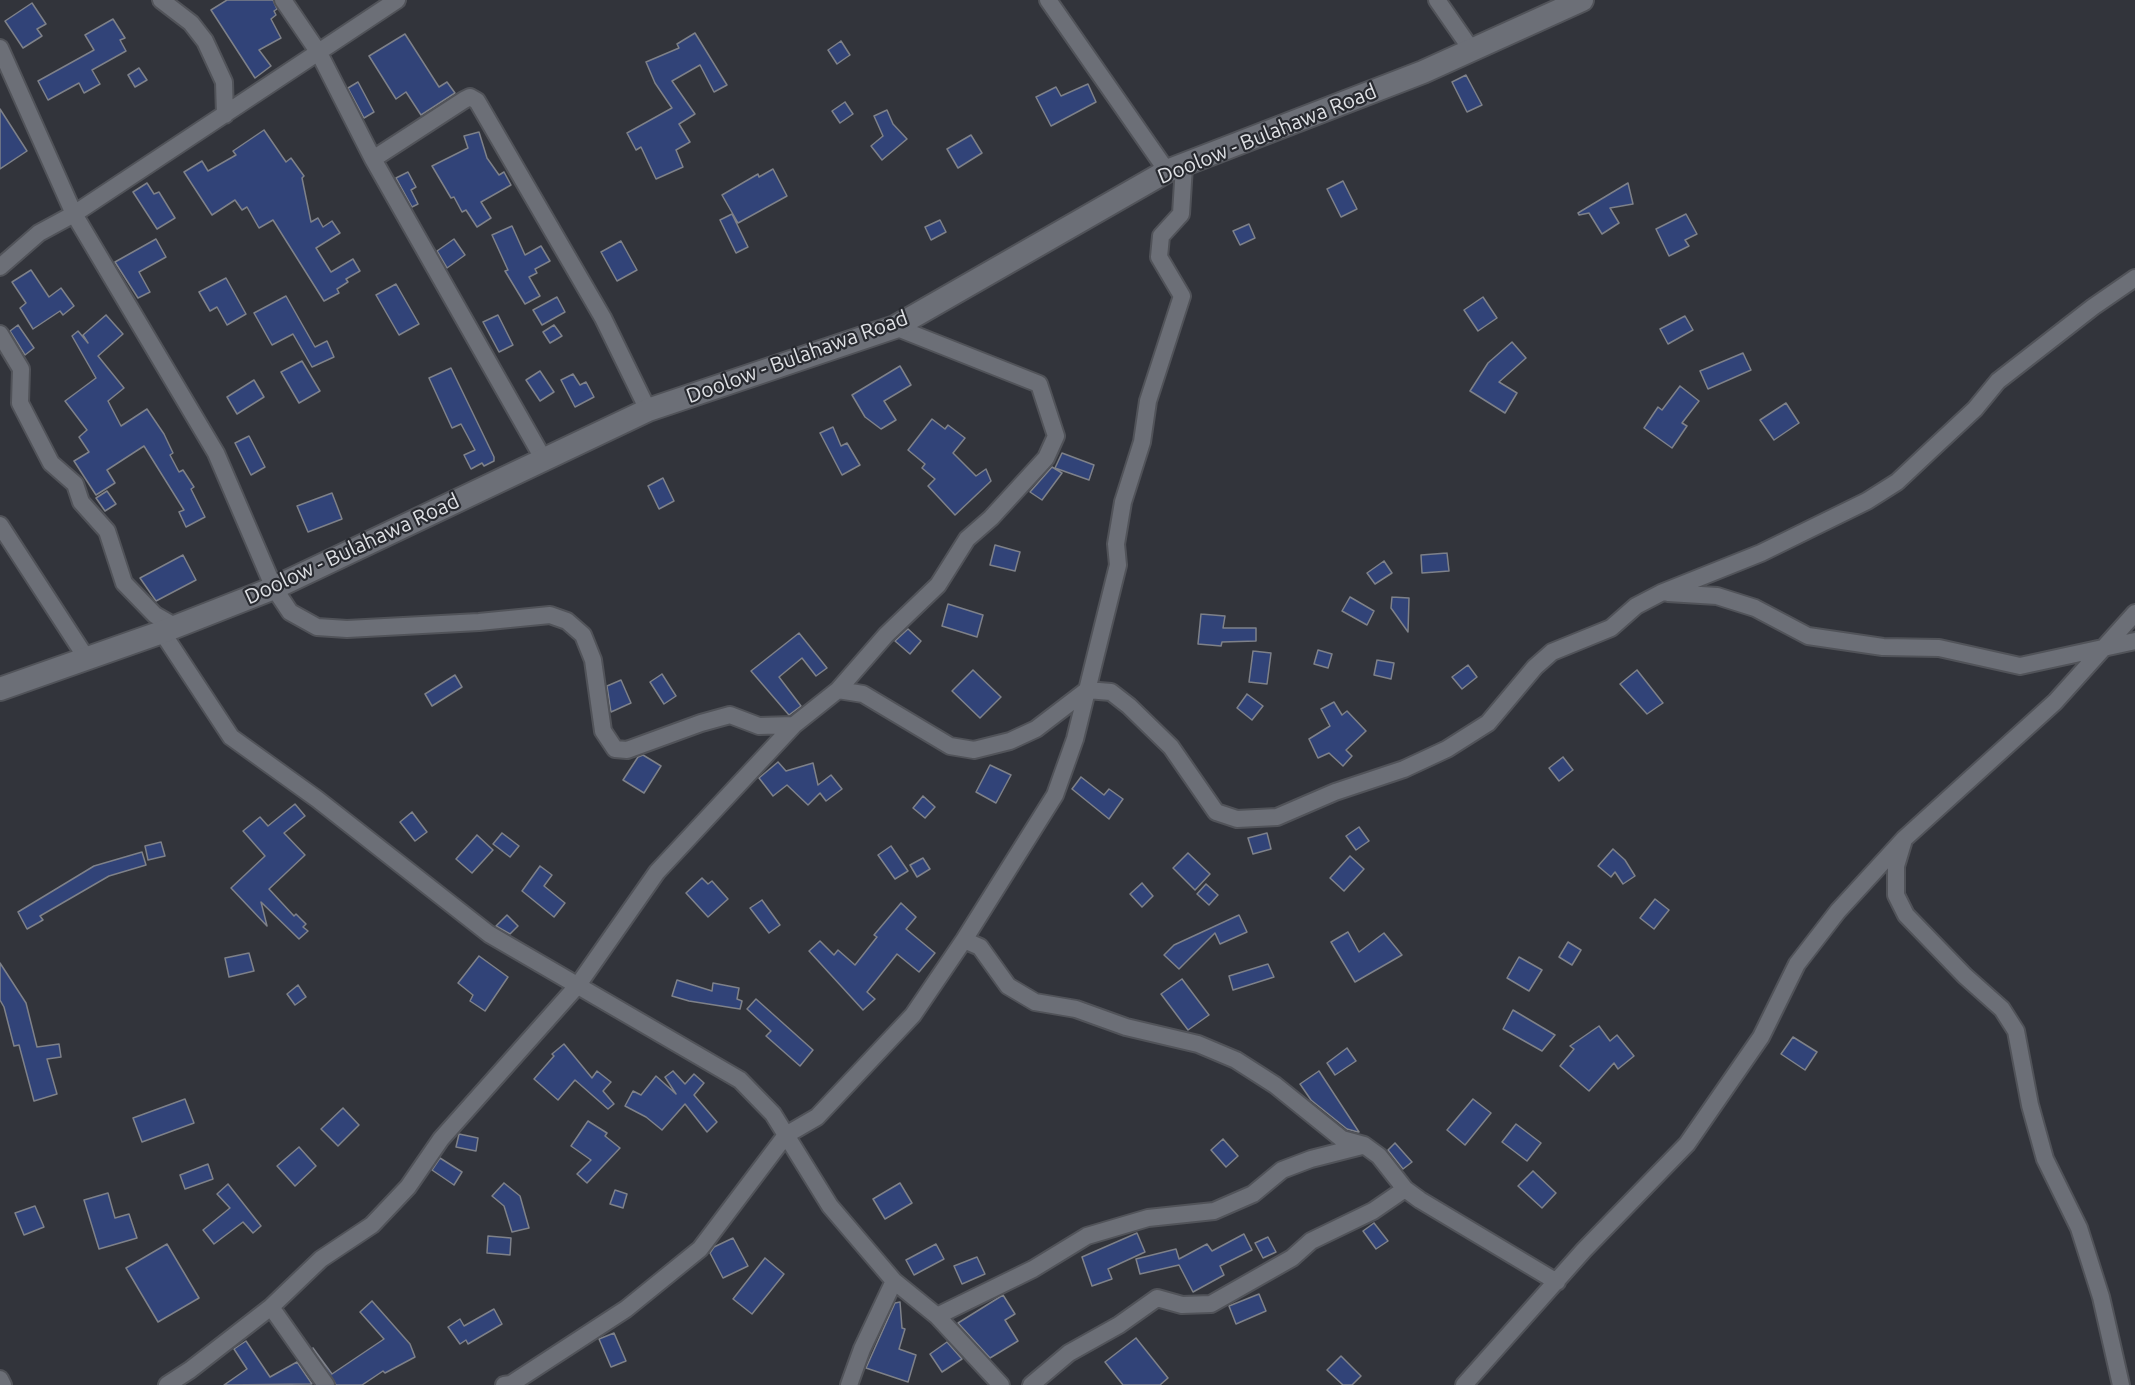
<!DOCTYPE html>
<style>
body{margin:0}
canvas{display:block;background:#32343b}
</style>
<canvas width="2135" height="1385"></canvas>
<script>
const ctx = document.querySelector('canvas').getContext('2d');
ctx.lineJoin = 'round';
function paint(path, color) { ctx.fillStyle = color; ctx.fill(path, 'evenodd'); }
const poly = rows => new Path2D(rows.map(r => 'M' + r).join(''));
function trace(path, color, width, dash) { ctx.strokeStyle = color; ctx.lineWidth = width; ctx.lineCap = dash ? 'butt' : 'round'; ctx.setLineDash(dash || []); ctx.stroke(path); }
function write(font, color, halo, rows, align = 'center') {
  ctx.font = font + ' Ubuntu,sans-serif'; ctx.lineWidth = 4.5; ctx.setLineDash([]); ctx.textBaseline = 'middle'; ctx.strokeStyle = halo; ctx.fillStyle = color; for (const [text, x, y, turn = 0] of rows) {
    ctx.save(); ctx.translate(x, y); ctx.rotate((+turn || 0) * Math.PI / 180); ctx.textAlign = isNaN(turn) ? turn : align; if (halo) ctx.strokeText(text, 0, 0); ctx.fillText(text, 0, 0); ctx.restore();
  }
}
const building = poly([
 [227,0,273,0,277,9,274,11,276,15,271,19,281,38,259,50,271,66,255,78,211,10,227,0],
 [32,3,46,24,37,29,42,36,23,48,5,21,32,3],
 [113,19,125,38,120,40,126,51,92,70,100,84,84,93,79,83,48,100,38,81,94,50,85,35,113,19],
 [695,33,727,85,714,92,700,65,672,81,695,114,679,124,690,142,676,150,683,167,656,179,641,147,636,150,627,133,672,108,655,83,646,62,679,48,677,44,695,33],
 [405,34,439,87,447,82,455,93,421,115,406,92,396,99,369,56,405,34],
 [841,41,850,55,837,64,828,50,841,41],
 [139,68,147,80,135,87,128,75,139,68],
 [1466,75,1482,105,1467,112,1452,82,1466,75],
 [358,82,374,112,364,118,348,88,358,82],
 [1088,84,1096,102,1051,126,1036,97,1056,87,1061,96,1088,84],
 [845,102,853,114,840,123,832,111,845,102],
 [0,109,27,151,0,169,0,109],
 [887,110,893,124,907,139,882,160,871,146,883,136,874,116,887,110],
 [264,130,286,162,291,158,304,176,302,178,311,222,318,218,323,227,332,221,340,233,316,248,331,272,353,259,360,271,346,279,348,282,337,289,339,293,324,301,273,220,259,228,247,207,242,210,235,200,212,215,184,172,202,161,208,171,236,155,233,151,264,130],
 [479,132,487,158,499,175,504,172,511,185,481,202,491,218,477,227,466,210,462,212,454,197,451,198,432,166,468,148,464,136,479,132],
 [971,135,982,153,958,168,947,149,971,135],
 [773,169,787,196,738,223,722,195,758,174,759,177,773,169],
 [408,172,416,187,411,190,418,204,412,207,396,178,408,172],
 [1343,181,1357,209,1341,217,1327,189,1343,181],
 [147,183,154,194,159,192,175,218,157,229,133,192,147,183],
 [1628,183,1633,204,1610,208,1619,223,1602,234,1589,213,1579,215,1578,213,1628,183],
 [732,214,748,247,736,253,720,220,732,214],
 [1686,214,1697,234,1685,240,1689,246,1669,256,1656,229,1686,214],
 [940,220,946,232,931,240,925,227,940,220],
 [1249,224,1255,238,1240,245,1233,231,1249,224],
 [512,226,525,255,541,246,550,261,535,269,537,273,529,277,540,296,525,304,505,271,508,270,492,235,512,226],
 [156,239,166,257,139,272,150,292,138,298,115,262,156,239],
 [454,239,465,255,447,268,437,251,454,239],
 [621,241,637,270,617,281,601,252,621,241],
 [31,270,49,297,61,288,74,306,63,315,60,311,33,329,20,308,26,303,12,282,31,270],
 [226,278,246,314,227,325,217,307,210,311,199,292,226,278],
 [396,284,419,324,399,335,376,295,396,284],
 [286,296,315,347,327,341,334,357,312,367,293,334,272,345,254,313,286,296],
 [557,297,565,312,542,325,533,310,557,297],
 [1483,297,1497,318,1478,331,1464,310,1483,297],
 [106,315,123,334,98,356,124,388,108,401,121,426,147,409,164,434,173,453,170,455,179,472,183,470,194,487,191,489,205,517,186,527,179,512,184,510,144,446,107,470,115,483,96,495,74,461,89,452,79,437,87,430,65,401,96,378,72,336,78,331,88,343,83,335,106,315],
 [498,315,513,345,499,352,483,322,498,315],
 [1685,316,1693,330,1668,344,1660,329,1685,316],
 [18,325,34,348,25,355,10,331,18,325],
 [554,325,562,336,550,343,543,332,554,325],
 [1512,342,1526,358,1499,382,1517,393,1505,413,1470,391,1488,363,1512,342],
 [1743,353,1751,370,1708,389,1700,371,1743,353],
 [302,361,320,391,299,403,281,372,302,361],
 [900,366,911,385,884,401,896,420,881,429,865,417,852,395,900,366],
 [451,368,494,457,494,461,484,466,482,463,471,469,464,455,475,450,461,424,452,428,429,378,451,368],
 [540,371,554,392,540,401,526,380,540,371],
 [573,374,580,385,586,382,594,397,575,407,561,380,573,374],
 [254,380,264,397,237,414,227,397,254,380],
 [1680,386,1699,401,1682,423,1687,426,1672,448,1644,428,1658,407,1662,410,1680,386],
 [1786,403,1799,423,1774,440,1760,420,1786,403],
 [932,419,945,429,948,425,965,438,953,453,976,476,986,469,991,481,955,515,928,486,935,479,922,468,925,464,908,450,932,419],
 [833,427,841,446,847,443,860,465,842,475,820,433,833,427],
 [249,436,265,467,251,475,235,443,249,436],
 [1062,453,1094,465,1089,480,1055,468,1062,453],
 [1052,467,1062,473,1042,500,1030,492,1052,467],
 [663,478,674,501,659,509,648,486,663,478],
 [107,491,116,504,105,511,96,498,107,491],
 [332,493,342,519,308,532,297,506,332,493],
 [995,545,1020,552,1015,571,990,565,995,545],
 [1447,553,1449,571,1422,573,1421,555,1447,553],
 [183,555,196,580,156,601,140,578,183,555],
 [1384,561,1392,573,1375,584,1367,573,1384,561],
 [1350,597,1374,611,1367,625,1342,611,1350,597],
 [1392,597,1409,598,1408,632,1391,608,1392,597],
 [948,604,983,615,977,637,942,626,948,604],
 [1201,614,1225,616,1223,628,1256,628,1256,641,1222,642,1221,646,1198,644,1201,614],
 [908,629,921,641,910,654,895,641,908,629],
 [799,633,827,668,816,676,802,658,779,677,801,706,789,715,751,671,799,633],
 [1318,650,1332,654,1328,668,1314,664,1318,650],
 [1253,651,1271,653,1267,684,1249,682,1253,651],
 [1377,660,1394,663,1391,679,1374,675,1377,660],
 [1468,665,1477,677,1462,689,1452,677,1468,665],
 [973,670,1001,697,980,718,952,691,973,670],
 [1637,670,1663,703,1647,714,1620,684,1637,670],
 [662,674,676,696,664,704,650,682,662,674],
 [455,675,462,687,432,706,425,694,455,675],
 [621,680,631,703,611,712,607,686,621,680],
 [1247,694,1263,706,1252,720,1237,708,1247,694],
 [1334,702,1342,715,1347,711,1366,731,1346,750,1352,756,1343,766,1329,753,1318,758,1309,739,1330,726,1321,709,1334,702],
 [643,755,661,766,644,793,623,780,638,757,643,755],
 [1563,757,1573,770,1559,781,1549,768,1563,757],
 [778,762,786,771,813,763,818,785,831,775,842,789,826,801,820,793,808,805,787,785,773,796,759,778,778,762],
 [990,765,1011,775,996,803,976,792,990,765],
 [1081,777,1104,795,1109,789,1123,799,1109,819,1072,789,1081,777],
 [923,796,935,807,925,818,913,808,923,796],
 [295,804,305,816,284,833,305,855,269,889,294,916,296,914,306,924,303,927,308,931,299,939,261,902,267,926,231,888,265,856,243,831,260,817,268,826,295,804],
 [412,812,427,832,415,841,400,822,412,812],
 [1359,827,1369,841,1356,850,1346,836,1359,827],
 [502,833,519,846,510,857,493,844,502,833],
 [1267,833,1271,849,1253,854,1248,838,1267,833],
 [477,835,493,850,472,873,456,859,477,835],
 [161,842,165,856,148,860,145,846,161,842],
 [891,846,908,871,895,879,878,855,891,846],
 [1613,849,1625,860,1635,876,1623,884,1615,872,1611,877,1598,866,1613,849],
 [142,852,146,865,109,876,40,916,43,920,27,929,18,912,94,866,142,852],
 [1188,853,1210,874,1195,890,1173,868,1188,853],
 [1350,856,1364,869,1344,891,1330,878,1350,856],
 [923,858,930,869,917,877,910,865,923,858],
 [540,866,552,875,544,886,565,903,554,917,522,891,540,866],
 [702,878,708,884,712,881,728,899,708,917,686,893,702,878],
 [1142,883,1153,896,1142,907,1130,894,1142,883],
 [1206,884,1218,895,1209,905,1197,894,1206,884],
 [1655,899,1669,910,1654,929,1640,918,1655,899],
 [762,900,780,925,769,933,750,908,762,900],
 [901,903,916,917,906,929,935,953,919,972,897,954,867,992,875,999,863,1010,809,951,820,941,834,955,838,950,855,965,877,937,874,935,901,903],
 [507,915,518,926,510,934,496,926,507,915],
 [1239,915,1247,932,1220,944,1215,933,1179,969,1164,955,1174,945,1239,915],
 [1348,932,1359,952,1384,933,1402,955,1355,982,1331,942,1348,932],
 [1568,942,1581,950,1572,965,1559,957,1568,942],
 [249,953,254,971,229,977,225,958,249,953],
 [479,956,508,977,485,1011,470,1001,473,995,458,983,479,956],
 [1519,957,1542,970,1529,991,1507,978,1519,957],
 [0,963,26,1003,37,1047,59,1044,61,1057,47,1059,57,1094,34,1101,19,1045,14,1046,4,1007,0,1000,0,963],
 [1268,964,1274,977,1233,990,1229,976,1268,964],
 [1182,979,1209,1015,1188,1030,1161,994,1182,979],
 [677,980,712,991,713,983,739,988,737,999,742,1001,740,1009,689,1001,672,996,677,980],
 [298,985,306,997,295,1005,287,994,298,985],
 [756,999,813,1050,800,1066,766,1036,771,1031,747,1009,756,999],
 [1513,1010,1555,1035,1542,1051,1503,1029,1513,1010],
 [1599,1026,1610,1041,1617,1035,1634,1056,1618,1069,1614,1063,1589,1091,1560,1066,1574,1049,1570,1046,1599,1026],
 [1793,1037,1817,1052,1805,1070,1781,1054,1793,1037],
 [564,1044,592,1078,597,1071,611,1082,603,1091,614,1104,608,1109,575,1080,558,1100,534,1079,554,1056,552,1054,564,1044],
 [1347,1048,1356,1061,1335,1075,1327,1063,1347,1048],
 [673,1071,685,1084,694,1074,704,1083,694,1095,717,1122,707,1132,685,1104,662,1130,646,1117,625,1106,633,1091,641,1095,656,1076,676,1094,665,1077,673,1071],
 [1319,1071,1359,1132,1358,1132,1347,1129,1311,1100,1300,1084,1319,1071],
 [185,1099,194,1123,142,1142,133,1118,185,1099],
 [1473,1099,1491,1113,1465,1145,1447,1130,1473,1099],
 [343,1108,359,1125,338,1146,321,1129,343,1108],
 [588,1121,607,1133,605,1136,620,1148,587,1183,577,1174,591,1160,571,1146,588,1121],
 [1516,1124,1541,1143,1527,1161,1502,1142,1516,1124],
 [459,1134,478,1138,476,1151,456,1147,459,1134],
 [1223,1139,1238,1156,1226,1167,1211,1150,1223,1139],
 [1395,1143,1412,1162,1403,1169,1388,1150,1395,1143],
 [299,1147,316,1166,295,1186,277,1166,299,1147],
 [440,1158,462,1172,454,1185,432,1170,440,1158],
 [208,1164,213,1179,185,1189,180,1175,208,1164],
 [1533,1171,1556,1193,1542,1208,1518,1186,1533,1171],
 [504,1183,520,1196,529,1228,512,1232,504,1206,492,1196,504,1183],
 [900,1183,912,1203,885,1219,873,1199,900,1183],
 [228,1184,261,1226,253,1233,243,1222,214,1244,203,1230,230,1208,217,1194,228,1184],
 [615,1190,627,1194,623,1208,610,1204,615,1190],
 [108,1193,115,1218,129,1214,137,1238,99,1249,84,1200,108,1193],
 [35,1206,44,1227,24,1235,15,1213,35,1206],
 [1374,1223,1388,1241,1376,1249,1363,1231,1374,1223],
 [1137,1233,1145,1252,1108,1269,1112,1279,1092,1286,1082,1257,1137,1233],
 [1244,1234,1252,1250,1220,1266,1224,1275,1193,1292,1179,1265,1140,1274,1136,1259,1176,1249,1179,1259,1207,1244,1212,1251,1244,1234],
 [488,1236,511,1238,510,1255,487,1253,488,1236],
 [1268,1237,1276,1252,1263,1258,1255,1243,1268,1237],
 [733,1238,748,1266,723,1278,710,1253,714,1247,733,1238],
 [167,1244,199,1298,158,1322,126,1268,167,1244],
 [936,1244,944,1259,914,1275,906,1260,936,1244],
 [977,1257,985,1274,962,1284,954,1266,977,1257],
 [765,1258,784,1274,752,1314,733,1299,765,1258],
 [1259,1294,1266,1311,1236,1324,1229,1306,1259,1294],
 [1003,1295,1015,1314,1005,1320,1018,1341,990,1358,958,1323,1003,1295],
 [372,1301,410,1344,415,1357,385,1373,383,1371,362,1385,336,1385,313,1348,332,1374,384,1339,360,1312,372,1301],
 [900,1302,902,1328,905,1329,899,1349,916,1355,908,1382,866,1368,895,1303,900,1302],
 [494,1309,502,1324,468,1344,466,1340,460,1344,448,1327,460,1319,464,1326,494,1309],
 [614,1333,626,1361,611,1367,599,1339,614,1333],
 [1136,1338,1168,1378,1160,1385,1123,1385,1105,1362,1136,1338],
 [246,1341,270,1377,297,1362,312,1384,224,1385,247,1369,234,1349,246,1341],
 [947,1342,962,1359,942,1372,930,1354,947,1342],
 [1341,1356,1361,1376,1352,1385,1343,1385,1327,1370,1341,1356]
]);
const street = poly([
 [161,0,191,23,205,41,224,82,225,115],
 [283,0,319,53,373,159,464,100,470,97,477,101,603,318,648,410],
 [1048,0,1167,171],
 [1437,0,1471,49],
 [0,48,74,214,216,453,274,588,290,612,317,627,347,629,479,622,550,615,567,621,583,635,593,660,603,731,615,749,627,750,701,723,730,715,759,726,794,725],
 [373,159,544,460],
 [0,267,39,233,74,214,397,0],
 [0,334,21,369,20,403,51,463,75,484,81,502,107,531,124,583,155,615,176,627],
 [0,525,87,659],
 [1668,593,1717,596,1755,608,1808,636,1883,647,1939,648,2020,666,2135,641],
 [162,632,231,737,317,799,489,934,740,1080,773,1114,830,1206,894,1281,937,1316,1001,1385],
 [838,690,863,694,950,746,974,750,1010,741,1036,729,1087,690,1111,692,1129,706,1171,747,1216,812,1237,819,1277,817,1335,792,1404,769,1447,749,1488,723,1535,667,1552,652,1611,628,1636,606,1661,593,1761,553,1867,501,1897,482,1930,451,1975,409,1998,381,2093,307,2135,278],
 [1903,843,1896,866,1896,895,1906,915,1965,976,2002,1009,2016,1031,2030,1105,2045,1159,2079,1228,2101,1297,2121,1385],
 [964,940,980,947,1008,986,1035,1002,1076,1009,1126,1027,1198,1044,1236,1060,1275,1085,1342,1139,1364,1145,1379,1156,1405,1189,1420,1200,1557,1282],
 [271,1307,326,1385],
 [937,1316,1033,1269,1087,1236,1148,1218,1214,1211,1253,1194,1282,1170,1311,1159,1362,1146],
 [0,1379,3,1385],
 [167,1385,190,1370,271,1307,321,1259,372,1225,408,1187,441,1139,578,985,657,872,794,725,838,690,886,635,938,585,967,539,991,518,1046,458,1056,436,1039,384,895,327],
 [504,1385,511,1384,626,1309,700,1249,786,1135,817,1117,913,1015,964,940,1055,795,1075,739,1118,565,1116,544,1123,502,1142,442,1148,401,1182,296,1159,257,1161,236,1181,214,1184,166],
 [849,1385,862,1349,894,1281],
 [1031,1385,1069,1353,1119,1325,1157,1298,1182,1305,1211,1304,1292,1258,1311,1241,1373,1211,1405,1189],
 [1464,1385,1584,1250,1687,1144,1761,1037,1797,964,1838,911,1904,839,2055,702,2135,613]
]);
const secondary = poly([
 [0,689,162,632,274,588,648,410,895,327,1167,171,1423,72,1582,0]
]);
const streetNames = [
 ["Doolow - Bulahawa Road",1267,134,-22],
 ["Doolow - Bulahawa Road",797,357,-20],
 ["Doolow - Bulahawa Road",352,549,-25]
];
paint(building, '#314378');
trace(building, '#7e8189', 1.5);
trace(street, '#515359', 20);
trace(secondary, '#515359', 26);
trace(street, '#6c6f77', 16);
trace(secondary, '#6c6f77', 22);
write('21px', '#dfe1e5', '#282a30', streetNames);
</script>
